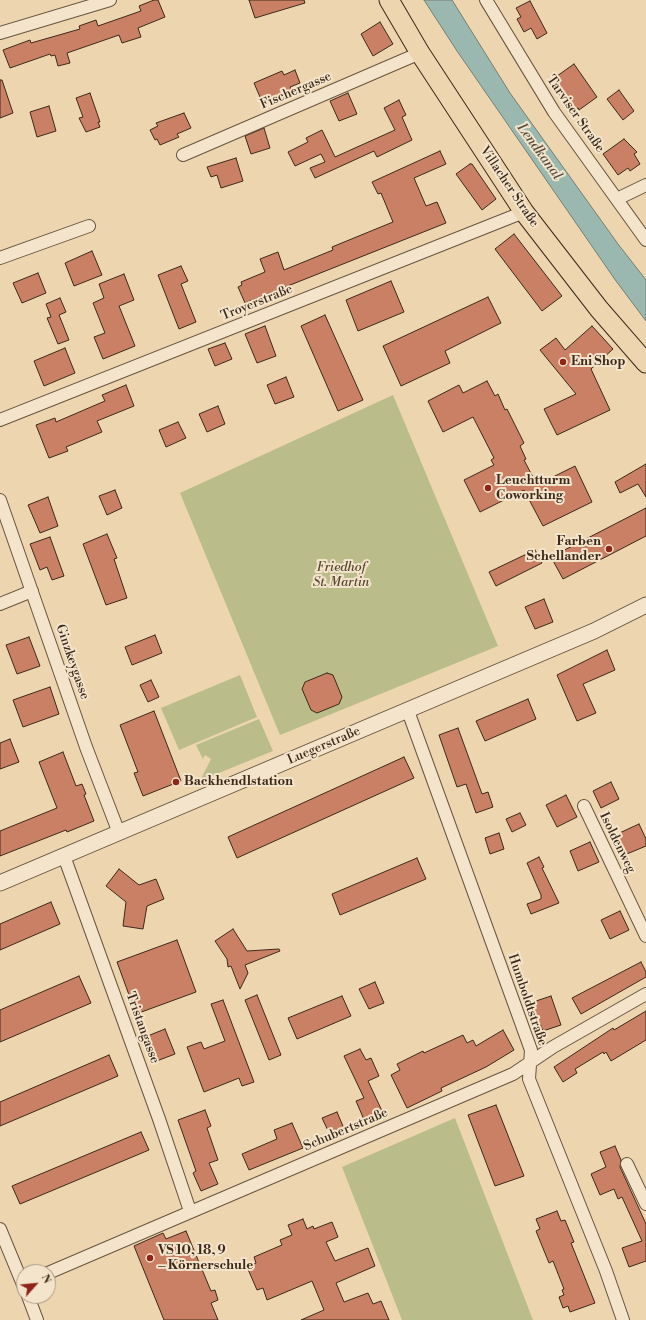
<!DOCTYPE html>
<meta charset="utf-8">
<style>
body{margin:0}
#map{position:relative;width:646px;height:1320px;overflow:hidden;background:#edd5af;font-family:"Libre Bodoni",serif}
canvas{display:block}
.north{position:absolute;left:16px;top:1264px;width:40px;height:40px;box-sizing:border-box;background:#f3e4cb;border:1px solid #aa9984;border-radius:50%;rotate:63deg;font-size:11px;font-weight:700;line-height:16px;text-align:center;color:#3c291a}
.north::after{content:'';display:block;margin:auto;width:14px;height:18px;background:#8f2418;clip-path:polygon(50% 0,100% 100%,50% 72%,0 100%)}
</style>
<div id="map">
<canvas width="646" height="1320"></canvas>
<div class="north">N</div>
</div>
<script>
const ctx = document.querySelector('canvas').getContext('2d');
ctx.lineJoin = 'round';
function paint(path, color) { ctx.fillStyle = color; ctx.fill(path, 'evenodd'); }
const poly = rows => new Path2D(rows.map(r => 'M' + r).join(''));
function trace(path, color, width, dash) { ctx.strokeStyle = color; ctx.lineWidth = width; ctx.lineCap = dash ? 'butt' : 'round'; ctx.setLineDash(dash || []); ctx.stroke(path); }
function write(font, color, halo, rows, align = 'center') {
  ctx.font = font + ' "Libre Bodoni",serif'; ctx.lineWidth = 4; ctx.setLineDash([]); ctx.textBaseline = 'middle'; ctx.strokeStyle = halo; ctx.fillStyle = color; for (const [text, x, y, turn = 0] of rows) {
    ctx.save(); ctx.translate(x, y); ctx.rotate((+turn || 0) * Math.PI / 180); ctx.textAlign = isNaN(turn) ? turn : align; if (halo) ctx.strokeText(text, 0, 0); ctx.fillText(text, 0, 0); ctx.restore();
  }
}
const green = poly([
 [393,395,498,646,280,735,180,493],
 [240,675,257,717,179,750,161,708],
 [259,719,273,751,204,779,202,777,211,759,205,755,203,759,196,745],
 [455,1118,533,1320,402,1320,342,1167]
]);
const water = poly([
 [424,0,452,0,510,93,618,244,646,280,646,321,616,281,457,51,424,0]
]);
const building = poly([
 [154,0,158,0,165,17,138,28,141,37,122,43,119,35,67,53,70,63,58,66,55,55,51,56,50,54,10,68,3,50,30,40,31,43,80,29,79,26,96,20,98,26,141,11,139,6,154,0],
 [249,0,304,0,305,3,255,18,249,0],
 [530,1,547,33,537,39,531,28,524,32,517,19,521,17,516,8,530,1],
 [380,22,393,44,373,56,361,34,380,22],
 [574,64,597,97,579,110,578,108,572,112,550,81,574,64],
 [295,70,300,83,290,87,292,91,263,104,254,83,282,71,284,75,295,70],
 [0,80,2,80,13,113,0,118,0,80],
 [619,90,634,111,623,120,607,99,619,90],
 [90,93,100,122,98,122,100,127,86,132,79,118,83,117,76,98,90,93],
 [348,93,357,114,339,121,330,101,348,93],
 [399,100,406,115,402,117,412,140,377,157,374,151,315,178,310,168,325,162,321,154,295,166,288,152,308,142,306,138,322,130,335,157,395,130,384,108,399,100],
 [49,106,56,131,37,137,30,112,49,106],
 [184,113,191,128,177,134,179,137,160,145,157,139,155,140,150,130,158,126,156,123,184,113],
 [264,128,270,148,251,154,245,136,264,128],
 [624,139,637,152,634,154,640,164,630,171,628,168,618,175,603,154,624,139],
 [440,151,446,164,414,178,426,206,437,202,446,223,245,303,238,287,242,285,241,282,265,272,260,259,278,252,284,270,333,250,332,247,393,222,381,193,378,194,372,182,440,151],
 [236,158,243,181,221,188,217,175,211,177,207,167,236,158],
 [470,164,472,164,496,199,482,210,456,174,470,164],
 [514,234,562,296,542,311,495,249,514,234],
 [92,251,102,275,74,286,65,263,92,251],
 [181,266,188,281,181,284,196,322,179,329,158,275,181,266],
 [38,273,46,293,22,303,13,283,38,273],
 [124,274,134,300,119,306,135,346,103,359,94,337,105,333,93,303,104,298,99,284,124,274],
 [391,281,404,312,358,331,346,300,391,281],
 [488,297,501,323,445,351,450,363,401,386,383,346,488,297],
 [60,298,66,312,59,315,69,340,58,344,47,318,51,317,46,304,60,298],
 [325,315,363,400,338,411,301,326,325,315],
 [265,326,276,356,257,363,245,334,265,326],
 [592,326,613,349,591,369,610,410,557,435,544,409,576,394,540,350,556,338,565,350,592,326],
 [225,343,232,359,215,366,208,349,225,343],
 [65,348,75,373,44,386,34,361,65,348],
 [286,377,294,397,275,404,267,385,286,377],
 [487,381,495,396,498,394,505,410,507,409,524,443,520,446,526,459,524,460,537,485,575,466,592,502,543,526,524,490,480,512,464,480,494,465,491,460,494,458,473,417,443,432,428,401,459,385,463,393,487,381],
 [126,385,134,406,97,421,102,432,66,447,68,451,49,458,36,425,55,418,56,422,105,401,102,395,126,385],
 [218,406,225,424,207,432,199,414,218,406],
 [178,422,186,438,166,447,159,430,178,422],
 [646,464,646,497,638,484,620,493,615,482,646,464],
 [115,490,122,508,107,515,99,496,115,490],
 [48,497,58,526,40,533,28,505,48,497],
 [646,508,646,536,563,579,551,557,646,508],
 [107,534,117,558,114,559,127,598,106,605,83,544,107,534],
 [50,537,64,576,52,580,47,567,40,570,30,544,50,537],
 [535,550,542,563,496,586,489,572,535,550],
 [544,599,553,622,535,629,525,607,544,599],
 [155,635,162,653,132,665,125,647,155,635],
 [29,637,40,666,17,674,6,645,29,637],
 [607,650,615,670,583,684,596,713,577,721,557,675,607,650],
 [327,673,333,675,342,697,339,704,317,713,311,710,302,689,305,682,327,673],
 [151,680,159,697,148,702,140,685,151,680],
 [50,687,59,714,23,727,13,700,50,687],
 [528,699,536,719,485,741,476,721,528,699],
 [154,711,181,781,143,796,134,773,138,772,120,725,154,711],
 [458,728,482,794,488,792,493,807,476,813,466,784,457,787,439,735,458,728],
 [10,739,19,762,0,769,0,743,10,739],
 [63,752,76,786,82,784,86,794,84,795,94,821,67,832,66,830,0,856,0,831,57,808,39,762,63,752],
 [404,757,414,778,237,858,228,837,404,757],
 [611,782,619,799,601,808,593,791,611,782],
 [566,795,577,817,557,827,546,805,566,795],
 [520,813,526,825,512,832,506,819,520,813],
 [639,824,646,839,646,846,622,856,613,836,639,824],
 [499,833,504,849,490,854,485,838,499,833],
 [590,842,599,862,578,871,570,851,590,842],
 [539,857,544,867,542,868,559,903,531,914,527,904,541,899,541,895,527,863,539,857],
 [417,858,426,879,340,915,332,894,417,858],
 [119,869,139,885,156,879,164,899,147,906,143,929,123,926,126,902,106,886,119,869],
 [51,902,60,924,0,950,0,924,51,902],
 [620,911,629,930,610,939,601,920,620,911],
 [233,929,247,951,279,949,280,951,245,965,248,973,240,989,231,966,228,967,227,959,215,941,233,929],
 [177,940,196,992,136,1014,117,962,177,940],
 [641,962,646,972,646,977,581,1014,572,998,641,962],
 [79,976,91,1003,0,1042,0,1010,79,976],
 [375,982,384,1003,369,1009,359,989,375,982],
 [257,995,281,1055,269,1060,245,1000,257,995],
 [342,996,351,1016,297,1039,288,1018,342,996],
 [551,996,561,1025,543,1031,540,1024,538,1025,530,1003,551,996],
 [223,1000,254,1082,242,1086,239,1078,204,1092,187,1047,201,1042,204,1049,225,1041,211,1004,223,1000],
 [646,1011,646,1040,611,1061,606,1052,604,1054,603,1052,575,1069,577,1073,563,1082,554,1067,613,1028,614,1030,646,1011],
 [165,1029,175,1054,154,1062,145,1037,165,1029],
 [503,1030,514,1050,486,1067,441,1088,442,1091,407,1108,391,1075,400,1070,397,1064,423,1051,424,1053,463,1035,467,1043,473,1040,476,1046,503,1030],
 [360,1049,366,1060,371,1058,379,1076,368,1081,383,1113,365,1122,356,1101,364,1098,344,1056,360,1049],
 [109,1055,118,1076,0,1126,0,1102,109,1055],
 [496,1105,524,1176,495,1186,468,1115,496,1105],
 [205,1110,211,1126,207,1128,218,1160,209,1163,218,1184,201,1191,193,1173,196,1171,178,1120,205,1110],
 [337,1112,345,1131,331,1137,322,1118,337,1112],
 [292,1123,303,1148,249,1170,242,1154,277,1139,274,1130,292,1123],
 [141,1132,149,1150,20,1204,12,1186,141,1132],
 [615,1146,621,1160,620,1167,646,1224,646,1261,629,1267,622,1248,642,1241,622,1197,618,1199,614,1189,600,1195,591,1174,606,1167,600,1152,615,1146],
 [557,1211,561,1221,565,1220,574,1242,571,1243,595,1303,570,1312,568,1306,563,1308,559,1297,564,1295,562,1290,564,1289,553,1261,549,1263,536,1231,540,1229,536,1219,557,1211],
 [303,1219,307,1229,313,1226,314,1229,332,1222,338,1237,326,1242,335,1261,368,1248,375,1266,336,1283,344,1302,368,1293,373,1304,381,1301,389,1320,301,1320,324,1310,312,1281,267,1300,263,1288,257,1290,247,1267,256,1263,254,1257,282,1245,280,1240,292,1235,288,1225,303,1219],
 [186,1231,211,1291,215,1290,218,1300,211,1303,218,1320,164,1320,134,1246,163,1233,166,1239,186,1231]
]);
const minor = poly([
 [486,0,554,112,646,240],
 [0,33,110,0],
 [183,155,420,53],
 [617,199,646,185],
 [0,258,89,226],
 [0,420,524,212],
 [0,500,86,747,119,833],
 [0,604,32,591],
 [408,711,531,1050,529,1079,606,1271,623,1320],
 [584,806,646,936],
 [64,856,159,1119,190,1211],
 [627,1164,646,1204],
 [0,1229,24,1287],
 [48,1273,513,1074,553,1047,646,994],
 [28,1296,37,1320]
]);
const tertiary = poly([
 [0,883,594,631,646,605]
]);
const primary = poly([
 [389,0,420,53,524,212,599,309,646,363]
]);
const markers = [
 [563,362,4,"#8f2418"],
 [488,488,4,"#8f2418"],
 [609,549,4,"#8f2418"],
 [176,782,4,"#8f2418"],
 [150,1258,4,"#8f2418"]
];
const streetNames = [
 ["Fischergasse",296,91,-23],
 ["Tarviser Straße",575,114,55],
 ["Villacher Straße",509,187,56],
 ["Troyerstraße",257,303,-22],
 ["Ginzkeygasse",72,662,71],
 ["Luegerstraße",324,746,-23],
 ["Isoldenweg",617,843,64],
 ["Humboldtstraße",527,1000,71],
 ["Tristangasse",142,1028,70],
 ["Schubertstraße",346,1130,-23]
];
const poiNames = [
 ["Eni Shop",571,362],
 ["Leuchtturm",496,481],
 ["Coworking",496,496],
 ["Farben",601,542,"right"],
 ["Schellander",601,557,"right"],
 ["Backhendlstation",184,782],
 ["VS 10, 18, 9",158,1251],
 ["– Körnerschule",158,1266]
];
const parkNames = [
 ["Friedhof",341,568],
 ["St. Martin",341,583]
];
const waterNames = [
 ["Lendkanal",539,152,54]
];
paint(green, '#babd89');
paint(water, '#9ab8b0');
trace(water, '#747f74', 1);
paint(building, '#ca8064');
trace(building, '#3c291a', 1);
trace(minor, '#68543f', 14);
trace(tertiary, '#68543f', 17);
trace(primary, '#3c291a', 21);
trace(minor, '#f3e4cb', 12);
trace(tertiary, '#f3e4cb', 15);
trace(primary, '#edd5af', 19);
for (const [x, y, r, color] of markers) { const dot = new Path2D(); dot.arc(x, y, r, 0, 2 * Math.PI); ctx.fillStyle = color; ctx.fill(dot); trace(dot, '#f3e4cb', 1.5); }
write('13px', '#3c291a', '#f3e4cb', streetNames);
write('bold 13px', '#3c291a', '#f3e4cb', poiNames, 'left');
write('italic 13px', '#554730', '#f3e4cb', parkNames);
write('italic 14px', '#544d40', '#f3e4cb', waterNames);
</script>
